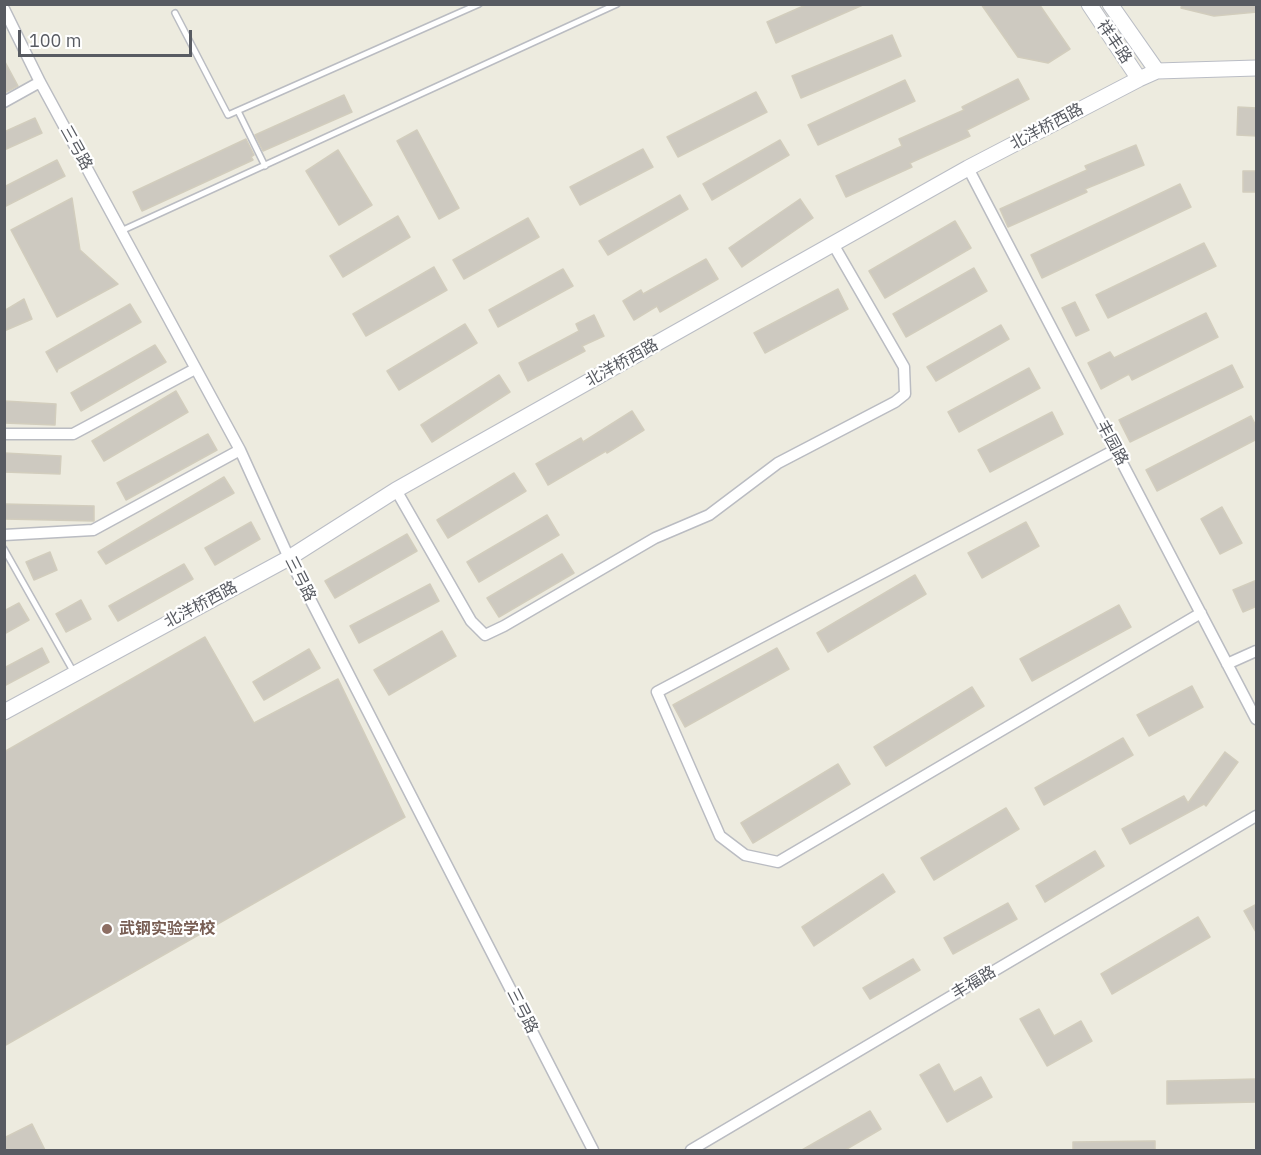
<!DOCTYPE html>
<meta charset="utf-8">
<style>
body{margin:0}
#map{position:relative;width:1261px;height:1155px;overflow:hidden;background:#edebdf;font-family:"IBM Plex Sans",sans-serif}
canvas{display:block}
.frame{position:absolute;inset:0;border:6px solid #585b62;pointer-events:none}
.scale{position:absolute;left:18px;top:30px;width:174px;height:27px;box-sizing:border-box;border:3px solid #585b62;border-top:0;padding-left:8px;font-size:18px;line-height:21px;white-space:nowrap;color:#585b62;-webkit-text-stroke:4px #fff;paint-order:stroke}
</style>
<div id="map">
<canvas width="1261" height="1155"></canvas>
<div class="frame"></div>
<div class="scale">100 m</div>
</div>
<script>
const ctx = document.querySelector('canvas').getContext('2d');
ctx.lineJoin = 'round';
function paint(path, color) { ctx.fillStyle = color; ctx.fill(path, 'evenodd'); }
const poly = rows => new Path2D(rows.map(r => 'M' + r).join(''));
function trace(path, color, width, dash) { ctx.strokeStyle = color; ctx.lineWidth = width; ctx.lineCap = dash ? 'butt' : 'round'; ctx.setLineDash(dash || []); ctx.stroke(path); }
function write(font, color, halo, rows, align = 'center') {
  ctx.font = font + ' "IBM Plex Sans","Noto Sans SC",sans-serif'; ctx.lineWidth = 4.5; ctx.setLineDash([]); ctx.textBaseline = 'middle'; ctx.strokeStyle = halo; ctx.fillStyle = color; for (const [text, x, y, turn = 0] of rows) {
    ctx.save(); ctx.translate(x, y); ctx.rotate((+turn || 0) * Math.PI / 180); ctx.textAlign = isNaN(turn) ? turn : align; if (halo) ctx.strokeText(text, 0, 0); ctx.fillText(text, 0, 0); ctx.restore();
  }
}
const building = poly([
 [808,4,865,4,776,43,767,22,808,4],
 [981,4,1039,4,1070,49,1048,63,1018,57,981,4],
 [1182,4,1257,4,1257,12,1214,16,1181,8,1182,4],
 [892,35,901,56,801,98,792,76,892,35],
 [4,60,18,86,4,93,4,60],
 [1018,79,1029,99,967,130,970,136,910,163,912,167,846,197,836,176,902,146,899,139,964,110,962,107,1018,79],
 [905,80,915,101,818,145,808,125,905,80],
 [756,92,767,112,678,157,667,137,756,92],
 [344,95,352,112,263,151,255,135,344,95],
 [1238,107,1257,108,1257,136,1237,135,1238,107],
 [35,118,42,133,4,150,4,132,35,118],
 [417,130,459,208,439,219,397,141,417,130],
 [246,139,254,155,251,157,253,160,142,211,133,192,246,139],
 [780,140,789,155,712,200,703,184,780,140],
 [1136,145,1144,165,1085,189,1087,192,1008,227,1000,209,1087,170,1085,166,1136,145],
 [643,149,653,167,580,205,570,187,643,149],
 [338,150,372,205,339,225,306,171,338,150],
 [57,160,65,176,4,207,4,187,57,160],
 [1243,171,1257,171,1257,192,1243,192,1243,171],
 [1180,184,1191,207,1042,278,1031,255,1180,184],
 [680,195,688,209,608,255,599,241,680,195],
 [72,198,80,250,118,284,57,317,11,230,72,198],
 [800,199,813,218,742,267,729,248,800,199],
 [398,216,410,237,343,277,330,256,398,216],
 [528,218,539,237,464,279,453,260,528,218],
 [955,221,971,248,885,298,869,271,955,221],
 [1204,243,1216,266,1108,318,1096,295,1204,243],
 [706,259,718,279,660,312,657,306,634,320,623,301,641,290,643,294,706,259],
 [434,267,447,290,366,336,353,314,434,267],
 [974,268,987,291,906,337,893,314,974,268],
 [563,269,573,286,498,327,489,310,563,269],
 [838,289,848,309,765,353,754,333,838,289],
 [24,299,32,319,4,331,4,311,24,299],
 [1075,302,1089,330,1076,336,1062,308,1075,302],
 [130,304,141,322,58,369,57,372,46,352,130,304],
 [1206,313,1218,337,1132,380,1129,374,1101,389,1088,363,1110,352,1114,358,1206,313],
 [594,315,604,336,582,346,585,351,528,381,519,363,579,331,576,324,594,315],
 [465,324,477,343,399,390,387,371,465,324],
 [1001,325,1009,339,936,381,927,367,1001,325],
 [155,345,166,362,81,411,71,393,155,345],
 [1232,365,1243,387,1130,442,1119,420,1232,365],
 [1029,368,1040,388,959,432,948,412,1029,368],
 [499,375,510,392,432,442,421,425,499,375],
 [176,391,188,412,104,461,92,441,176,391],
 [4,401,56,404,55,425,4,423,4,401],
 [632,411,644,430,607,453,606,451,548,485,536,464,581,438,583,442,632,411],
 [1052,412,1063,434,990,472,978,450,1052,412],
 [1251,416,1257,428,1257,439,1157,491,1146,470,1251,416],
 [208,434,217,450,126,500,117,483,208,434],
 [4,453,61,456,60,474,4,472,4,453],
 [514,473,526,491,448,538,437,520,514,473],
 [224,477,234,493,106,564,98,552,224,477],
 [4,504,94,506,94,521,4,519,4,504],
 [1222,507,1242,543,1220,554,1201,519,1222,507],
 [547,515,559,535,479,582,467,562,547,515],
 [251,522,260,539,215,565,205,548,251,522],
 [1026,522,1039,546,982,578,968,553,1026,522],
 [407,534,417,551,335,598,325,581,407,534],
 [50,552,57,570,34,580,26,562,50,552],
 [562,554,574,573,499,617,487,598,562,554],
 [184,564,193,579,118,621,109,606,184,564],
 [915,575,926,594,828,652,817,633,915,575],
 [1257,580,1257,606,1243,612,1233,590,1257,580],
 [430,584,439,601,359,643,350,626,430,584],
 [81,600,91,619,66,632,56,614,81,600],
 [19,603,29,620,4,634,4,611,19,603],
 [1119,605,1131,627,1032,681,1020,659,1119,605],
 [442,631,456,656,389,695,374,670,442,631],
 [205,637,254,723,338,679,405,817,4,1046,4,752,205,637],
 [42,648,49,662,4,686,4,668,42,648],
 [777,648,789,669,685,727,673,705,777,648],
 [309,649,320,668,264,700,253,682,309,649],
 [1192,686,1203,707,1149,736,1137,715,1192,686],
 [972,687,984,706,886,766,874,747,972,687],
 [1123,738,1133,755,1044,805,1035,788,1123,738],
 [1225,752,1238,762,1206,806,1204,804,1130,844,1122,829,1184,796,1188,803,1225,752],
 [838,764,850,784,753,843,741,823,838,764],
 [1006,808,1019,829,934,880,921,858,1006,808],
 [1095,851,1104,866,1045,902,1036,886,1095,851],
 [883,874,895,892,814,946,802,927,883,874],
 [1008,903,1017,919,953,954,944,938,1008,903],
 [1257,904,1257,934,1244,911,1257,904],
 [1198,917,1210,937,1112,994,1101,974,1198,917],
 [913,959,920,970,870,999,863,988,913,959],
 [1039,1009,1054,1036,1081,1021,1092,1041,1047,1066,1020,1019,1039,1009],
 [939,1064,954,1092,981,1077,992,1097,947,1122,920,1075,939,1064],
 [1257,1079,1257,1102,1167,1104,1167,1081,1257,1079],
 [870,1111,881,1129,845,1150,802,1150,870,1111],
 [32,1124,45,1150,4,1150,4,1138,32,1124],
 [1155,1141,1155,1150,1073,1150,1073,1142,1155,1141]
]);
const service = poly([
 [175,13,228,115,479,4],
 [238,111,265,166],
 [121,231,617,4],
 [4,549,73,671]
]);
const minor = poly([
 [4,9,40,82,240,450,289,558,593,1150],
 [4,102,40,82],
 [968,168,1256,719],
 [4,434,73,434,195,369],
 [1115,450,657,692,720,836,745,855,778,862,1201,613],
 [396,490,471,621,485,635,504,626,655,538,709,515,778,463,895,402,905,394,904,367,833,244],
 [4,535,93,530,240,450],
 [1227,664,1256,651],
 [691,1150,1256,816]
]);
const secondary = poly([
 [1089,4,1139,79],
 [1110,4,1157,71],
 [4,712,289,558,396,490,968,168,1139,79,1157,71,1256,68]
]);
const markers = [
 [107,929,6,"#8d6e63"]
];
const streetNames = [
 ["祥丰路",1114,42,56],
 ["北洋桥西路",1047,127,-28],
 ["三弓路",76,148,61],
 ["北洋桥西路",622,363,-29],
 ["丰园路",1112,443,62],
 ["三弓路",300,579,63],
 ["北洋桥西路",201,605,-28],
 ["丰福路",974,983,-31],
 ["三弓路",522,1011,63]
];
const educationNames = [
 ["武钢实验学校",119,929]
];
paint(building, '#cdc9c0');
trace(building, '#d2cdbd', 1.5);
trace(service, '#babcc2', 8);
trace(minor, '#babcc2', 13);
trace(secondary, '#babdc5', 17);
trace(service, '#fff', 5);
trace(minor, '#fff', 10);
trace(secondary, '#fff', 15);
for (const [x, y, r, color] of markers) { const dot = new Path2D(); dot.arc(x, y, r, 0, 2 * Math.PI); ctx.fillStyle = color; ctx.fill(dot); trace(dot, '#fff', 2); }
write('16px', '#585b62', '#fff', streetNames);
write('bold 16px', '#785e54', '#fff', educationNames, 'left');
</script>
